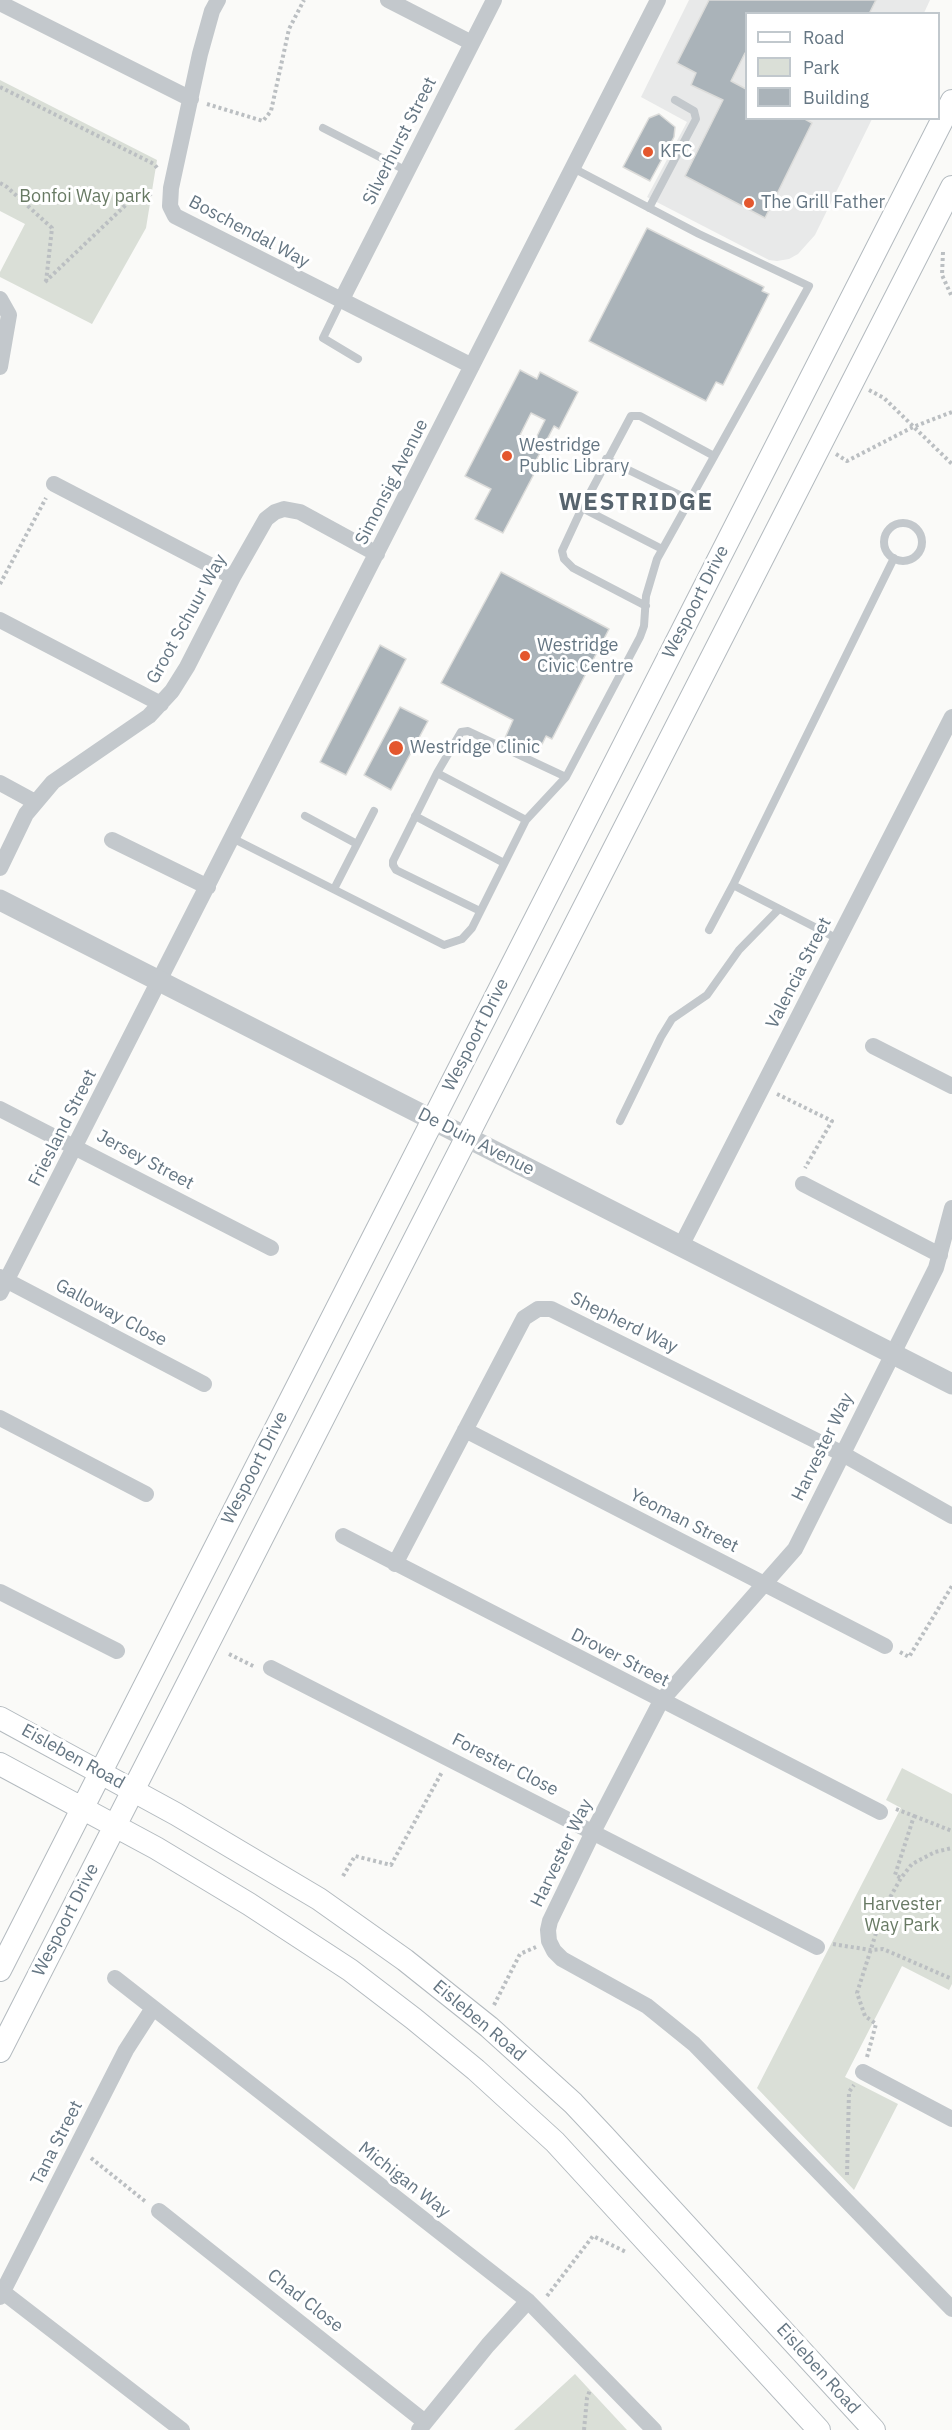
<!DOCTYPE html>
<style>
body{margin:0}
#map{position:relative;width:952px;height:2430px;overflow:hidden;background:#fafaf8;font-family:"IBM Plex Sans",sans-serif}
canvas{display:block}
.legend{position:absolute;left:745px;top:12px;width:195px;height:108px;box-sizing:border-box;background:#fff;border:2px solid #c1c8cd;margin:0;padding:8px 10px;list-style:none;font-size:18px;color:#657683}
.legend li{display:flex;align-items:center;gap:12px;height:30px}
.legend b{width:30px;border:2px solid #c1c8cd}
</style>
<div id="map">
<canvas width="952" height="2430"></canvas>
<ul class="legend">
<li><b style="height:8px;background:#fff"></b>Road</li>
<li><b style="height:16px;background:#dadfd7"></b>Park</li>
<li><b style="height:16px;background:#aab3b9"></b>Building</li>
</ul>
</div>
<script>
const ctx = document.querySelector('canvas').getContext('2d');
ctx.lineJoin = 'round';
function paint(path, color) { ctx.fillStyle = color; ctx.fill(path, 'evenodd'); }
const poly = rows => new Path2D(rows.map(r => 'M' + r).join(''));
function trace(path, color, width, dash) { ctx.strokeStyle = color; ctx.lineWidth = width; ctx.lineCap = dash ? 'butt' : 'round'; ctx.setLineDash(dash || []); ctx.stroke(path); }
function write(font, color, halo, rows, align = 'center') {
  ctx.font = font + ' "IBM Plex Sans",sans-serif'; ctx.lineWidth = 6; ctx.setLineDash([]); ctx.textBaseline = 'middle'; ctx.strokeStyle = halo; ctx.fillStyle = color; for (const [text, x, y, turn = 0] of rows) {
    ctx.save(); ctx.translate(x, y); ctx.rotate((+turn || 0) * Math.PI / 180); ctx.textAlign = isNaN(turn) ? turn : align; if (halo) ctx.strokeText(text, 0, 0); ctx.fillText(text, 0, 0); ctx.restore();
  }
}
const built = poly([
 [689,0,930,0,924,13,746,14,746,118,872,119,815,235,798,254,789,259,777,261,769,260,647,197,687,122,641,97]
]);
const green = poly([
 [0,80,157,160,146,228,92,324,0,277,0,272,25,224,0,211],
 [902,1768,952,1794,952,1984,949,1990,902,1966,845,2077,898,2104,854,2190,757,2088,901,1808,886,1800],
 [575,2374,627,2430,514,2430]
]);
const building = poly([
 [709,0,876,0,869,14,746,14,746,53,745,53,731,81,746,89,746,118,803,118,812,123,765,218,685,176,723,100,691,85,696,73,677,63,709,0],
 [659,114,675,127,674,137,650,181,623,167,649,118,659,114],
 [647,228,764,287,762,291,769,294,723,385,716,382,706,401,589,341,647,228],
 [520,370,537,379,540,372,578,392,559,429,554,426,531,470,535,472,503,533,475,519,491,489,465,476,520,370],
 [531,413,545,420,534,442,520,435,531,413],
 [501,572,609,629,552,739,546,736,537,755,505,738,513,720,441,683,501,572],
 [380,645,406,659,346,775,320,762,380,645],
 [400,707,428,721,391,790,364,775,400,707]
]);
const path = poly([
 [0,87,154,164,158,169],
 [207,104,263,121,271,111,289,29,304,0],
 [0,183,7,187,52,228,46,282],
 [943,252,942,275,952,297],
 [45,282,133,198,154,193],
 [869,390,884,398,952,464],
 [836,454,847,461,913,427,952,412],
 [0,584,46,498],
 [777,1094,832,1121,805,1168],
 [900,1652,909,1657,952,1586],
 [229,1654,255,1667],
 [896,1809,914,1816,895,1875,901,1878],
 [914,1816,952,1831],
 [343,1876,355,1856,391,1865,442,1772],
 [833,1944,870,1950,883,1949,952,1979],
 [494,2005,520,1954,536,1947],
 [867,2057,876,2024,865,2016,857,1993,884,1908,901,1878,912,1864,935,1852,952,1848],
 [91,2158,146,2202],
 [847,2175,849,2092,854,2085],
 [547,2296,593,2236,626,2252],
 [584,2430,587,2398,590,2390]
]);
const service = poly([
 [323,128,407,171],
 [649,208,696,119,694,111,675,100],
 [341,301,323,338,358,359],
 [606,459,690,500],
 [582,508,662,549],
 '884 542a19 19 0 1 1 38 0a19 19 0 1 1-38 0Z',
 [646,606,573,568,564,559,562,551,582,508,631,416,640,416,714,456],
 [437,773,526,820],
 [305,816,357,844],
 [415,816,504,863],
 [232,838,444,945,462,939,472,928,526,820,566,777,640,637,644,626,646,596,657,559,809,286,699,234,573,168],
 [334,889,374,811],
 [480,911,396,870,393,865,393,861,437,773,461,732,468,731,566,777],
 [709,930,733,885],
 [838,939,733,885,894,558],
 [620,1121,661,1037,672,1019,707,995,739,950,779,909]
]);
const minor = poly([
 [218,0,212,11,200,54,171,188,170,206,175,216,472,366],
 [388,0,472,43],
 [0,3,191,99],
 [0,299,9,315,0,367],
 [341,301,494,0],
 [54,484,233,577],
 [0,620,161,704],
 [0,783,35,802],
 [112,840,208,887],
 [0,868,26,814,53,782,149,716,172,691,187,667,233,577,266,519,275,512,284,509,300,512,377,554],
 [873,1046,952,1086],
 [0,1109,271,1248],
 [803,1184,940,1255],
 [952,1208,936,1268,795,1549,661,1701,593,1832,550,1921,548,1930,549,1941,554,1951,562,1959,647,2006,694,2044,952,2309],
 [681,1246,952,717],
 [0,1277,204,1384],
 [0,1293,658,0],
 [0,1418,146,1494],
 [465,1430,885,1646],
 [343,1536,880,1812],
 [395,1564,524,1318,538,1309,551,1309,841,1453,952,1516],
 [0,1592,117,1651],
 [271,1668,817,1947],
 [115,1978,528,2301,654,2430],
 [863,2072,952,2119],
 [159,2211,425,2422],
 [3,2292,182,2430],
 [0,2297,126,2050,153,2008],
 [419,2430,488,2345,528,2301]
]);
const tertiary = poly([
 [0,900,952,1384]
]);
const secondary = poly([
 [0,1718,176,1814,319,1899,405,1960,489,2027,573,2103,604,2136,874,2430],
 [0,1764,156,1848,249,1904,350,1970,414,2019,476,2070,555,2142,819,2430],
 [0,1970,952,101],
 [0,2051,952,187]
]);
const markers = [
 [648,152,6,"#e4572e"],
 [749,203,6,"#e4572e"],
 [507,456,6,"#e4572e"],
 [525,656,6,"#e4572e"],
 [396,748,8,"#e4572e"]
];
const streetNames = [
 ["Silverhurst Street",400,141,-63],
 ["Boschendal Way",249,232,28],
 ["Simonsig Avenue",392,482,-63],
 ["Wespoort Drive",696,602,-63],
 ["Groot Schuur Way",187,619,-61],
 ["Valencia Street",799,973,-63],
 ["Wespoort Drive",476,1035,-63],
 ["Friesland Street",63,1128,-63],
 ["De Duin Avenue",476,1142,27],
 ["Jersey Street",145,1160,28],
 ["Galloway Close",111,1313,28],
 ["Shepherd Way",624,1323,26],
 ["Harvester Way",823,1447,-64],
 ["Wespoort Drive",255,1468,-63],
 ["Yeoman Street",684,1521,27],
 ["Drover Street",620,1658,27],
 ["Eisleben Road",73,1757,29],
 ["Forester Close",505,1765,27],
 ["Harvester Way",562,1853,-64],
 ["Wespoort Drive",66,1920,-63],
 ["Eisleben Road",479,2021,40],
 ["Tana Street",57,2143,-63],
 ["Michigan Way",404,2180,38],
 ["Chad Close",305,2301,38],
 ["Eisleben Road",818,2369,48]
];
const poiNames = [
 ["KFC",660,152],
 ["The Grill Father",761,203],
 ["Westridge",519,446],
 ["Public Library",519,467],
 ["Westridge",537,646],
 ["Civic Centre",537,667],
 ["Westridge Clinic",410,748]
];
const parkNames = [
 ["Bonfoi Way park",85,197],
 ["Harvester",902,1905],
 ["Way Park",902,1926]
];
const districtNames = [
 ["WESTRIDGE",636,503]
];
paint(built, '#e8e9e9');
paint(green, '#dadfd7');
paint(building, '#aab3b9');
trace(building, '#dcdcda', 1.5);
trace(secondary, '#b3babf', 24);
trace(path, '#bbbfc2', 4, [3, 3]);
trace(service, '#c3c8cc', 8);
trace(minor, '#c3c8cc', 16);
trace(tertiary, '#c3c8cc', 21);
trace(secondary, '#fff', 22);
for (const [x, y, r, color] of markers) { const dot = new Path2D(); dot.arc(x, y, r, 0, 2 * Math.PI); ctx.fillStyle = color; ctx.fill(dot); trace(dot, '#fff', 2); }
write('18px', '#657683', '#fff', streetNames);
write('18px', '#657683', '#fff', poiNames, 'left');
write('18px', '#687a64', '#fff', parkNames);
ctx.letterSpacing = '1.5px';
write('bold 24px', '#57646e', '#fff', districtNames);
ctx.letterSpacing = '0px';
</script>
